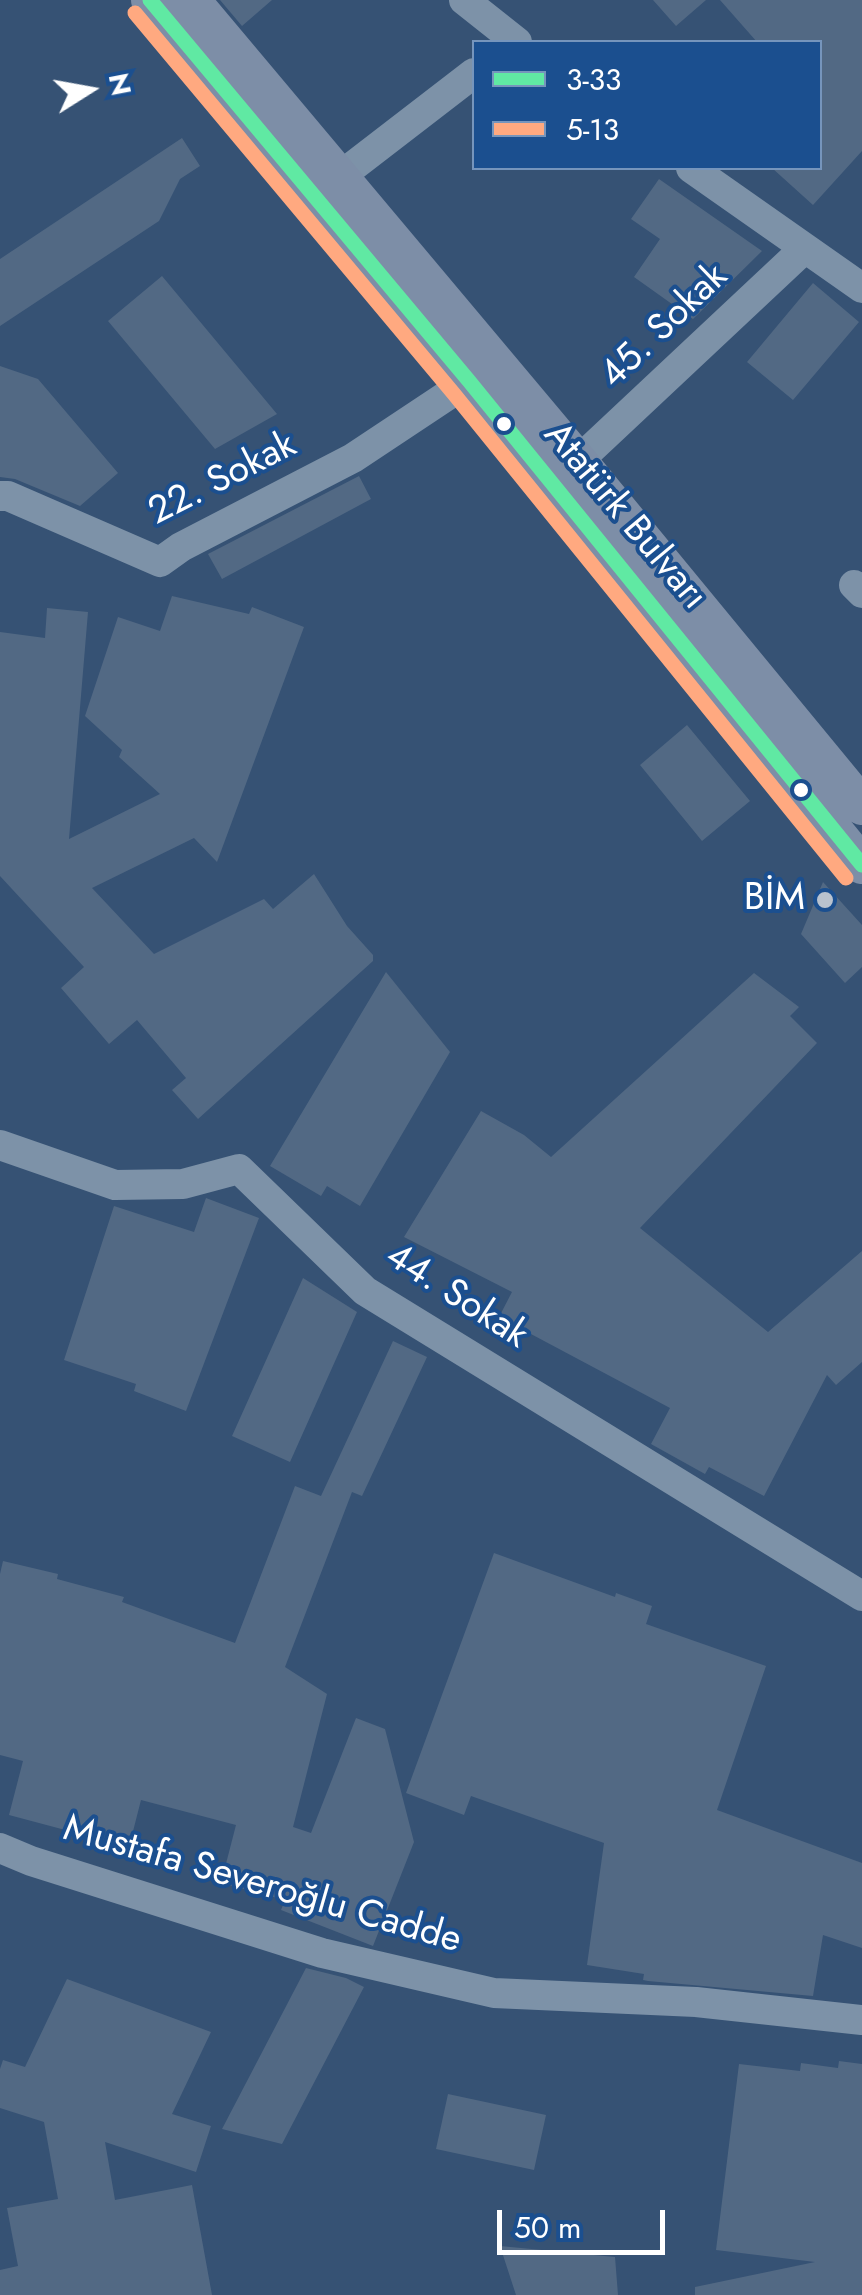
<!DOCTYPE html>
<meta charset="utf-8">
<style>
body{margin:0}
#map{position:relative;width:862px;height:2295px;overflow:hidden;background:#365274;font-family:Jost,sans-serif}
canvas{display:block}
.legend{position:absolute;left:472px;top:40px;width:350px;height:130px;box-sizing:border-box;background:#1b4f8f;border:2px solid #7695bc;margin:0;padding:12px 18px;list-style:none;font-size:30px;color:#fff}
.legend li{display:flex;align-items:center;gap:20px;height:50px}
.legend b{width:50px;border:2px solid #7695bc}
.north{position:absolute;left:40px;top:40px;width:100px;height:100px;-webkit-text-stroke:8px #1b4f8f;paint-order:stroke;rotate:79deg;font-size:28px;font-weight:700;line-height:40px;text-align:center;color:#fff}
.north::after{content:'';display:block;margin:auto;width:35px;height:45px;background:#fff;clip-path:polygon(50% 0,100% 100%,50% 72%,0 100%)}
.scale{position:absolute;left:497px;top:2210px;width:168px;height:45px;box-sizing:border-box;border:5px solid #fff;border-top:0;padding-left:12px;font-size:30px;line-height:35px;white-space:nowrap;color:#fff;-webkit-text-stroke:8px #1b4f8f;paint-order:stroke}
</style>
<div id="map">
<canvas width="862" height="2295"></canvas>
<ul class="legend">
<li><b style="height:12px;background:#60e9a3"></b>3-33</li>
<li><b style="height:12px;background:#ffa980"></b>5-13</li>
</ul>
<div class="north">N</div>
<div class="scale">50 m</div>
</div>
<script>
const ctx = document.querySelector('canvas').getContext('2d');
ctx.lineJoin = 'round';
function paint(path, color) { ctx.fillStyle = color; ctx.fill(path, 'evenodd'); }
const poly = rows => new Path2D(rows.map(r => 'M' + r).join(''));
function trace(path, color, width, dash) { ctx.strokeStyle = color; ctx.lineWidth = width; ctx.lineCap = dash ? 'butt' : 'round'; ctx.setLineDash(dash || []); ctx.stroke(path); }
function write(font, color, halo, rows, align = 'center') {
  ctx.font = font + ' Jost,sans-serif'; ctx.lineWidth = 8; ctx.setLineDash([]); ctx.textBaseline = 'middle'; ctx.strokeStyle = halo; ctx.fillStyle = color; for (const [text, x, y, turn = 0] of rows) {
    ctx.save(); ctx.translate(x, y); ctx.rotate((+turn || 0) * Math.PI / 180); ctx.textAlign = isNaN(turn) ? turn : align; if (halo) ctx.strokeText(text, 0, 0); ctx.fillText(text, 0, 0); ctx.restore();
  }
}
const building = poly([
 [220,0,272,0,242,26],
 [653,0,706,0,676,26],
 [720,0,862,0,862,151,813,205,772,168,820,168,820,42,757,42],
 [182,138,200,166,180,179,159,221,0,326,0,259],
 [659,179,762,251,693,319,634,277,660,239,631,219],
 [162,276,277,414,215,449,108,321],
 [813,283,859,322,793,400,747,362],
 [0,366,38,379,118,473,80,506,15,479,0,477],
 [359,476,371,499,222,579,208,554],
 [172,596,249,614,252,607,304,627,217,862,194,838,92,888,154,954,264,899,273,909,314,874,347,926,373,955,373,961,198,1119,172,1090,186,1078,137,1020,109,1044,61,988,84,967,0,876,0,632,45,638,47,608,88,612,69,839,160,794,119,757,122,750,85,716,118,617,160,631],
 [687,725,750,801,702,841,640,765],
 [823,882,862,925,862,967,845,983,801,934],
 [386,972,450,1052,360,1206,327,1186,321,1196,270,1166],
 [754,973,799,1007,790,1016,817,1043,640,1228,768,1332,862,1251,862,1362,836,1385,827,1375,764,1496,709,1467,705,1474,651,1444,670,1408,499,1317,512,1292,404,1237,481,1111,524,1135,551,1157],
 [206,1198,259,1218,186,1411,134,1391,136,1384,64,1360,114,1206,194,1232],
 [303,1278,357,1312,290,1462,232,1436],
 [393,1341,427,1357,362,1496,352,1492,285,1667,327,1694,293,1827,311,1833,356,1718,385,1729,414,1842,373,1946,281,1910,285,1900,221,1883,236,1825,141,1800,129,1847,9,1815,23,1761,0,1755,0,1574,3,1561,58,1574,57,1579,124,1597,122,1602,235,1643,295,1486,321,1496],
 [494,1553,615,1597,616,1593,652,1606,646,1624,766,1666,717,1810,862,1863,862,1948,823,1935,813,1996,648,1981,643,1980,644,1974,587,1965,604,1843,471,1796,464,1815,406,1793],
 [306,1968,346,1978,364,1987,282,2144,222,2129],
 [67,1979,211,2032,172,2114,211,2126,196,2172,105,2142,115,2200,192,2185,212,2295,0,2295,0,2270,18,2266,7,2208,58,2199,44,2122,0,2108,0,2069,3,2060,25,2067],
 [839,2061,862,2064,862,2295,695,2295,695,2287,815,2262,716,2250,739,2064,800,2071,801,2063,838,2068],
 [448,2094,546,2115,534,2170,436,2149],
 [500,2246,615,2257,618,2295,516,2295]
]);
const minor = poly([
 [464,0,517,42],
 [691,168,862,288],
 [339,177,474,73],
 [578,461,804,249],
 [0,496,8,496,160,562,181,547,353,458,469,381],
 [854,585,862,593],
 [0,1145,115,1185,183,1184,239,1169,365,1291,862,1596],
 [0,1848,31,1861,322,1953,494,1993,696,2002,862,2020]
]);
const major = poly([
 [150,0,469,381,862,865],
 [191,0,578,461,862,806]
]);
const bus1 = poly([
 [150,0,469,381,862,865]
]);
const bus2 = poly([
 [135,13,454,394,846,878]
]);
const markers = [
 [504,424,9,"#fff"],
 [801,790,9,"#fff"],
 [825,900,10,"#b9c2ce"]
];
const streetNames = [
 ["45. Sokak",665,327,-44],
 ["22. Sokak",223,480,-27],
 ["Atatürk Bulvarı",624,517,50],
 ["44. Sokak",456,1297,33],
 ["Mustafa Severoğlu Cadde",262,1886,16]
];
const poiNames = [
 ["BİM",805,900]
];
paint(building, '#526984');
trace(minor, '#7d92a8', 30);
trace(major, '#7d8ea7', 38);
trace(bus1, '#60e9a3', 15);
trace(bus2, '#ffa980', 15);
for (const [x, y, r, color] of markers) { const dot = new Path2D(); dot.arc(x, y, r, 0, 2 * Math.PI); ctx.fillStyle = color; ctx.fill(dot); trace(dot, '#1b4f8f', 4); }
write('38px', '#fff', '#1b4f8f', streetNames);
write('38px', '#fff', '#1b4f8f', poiNames, 'right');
</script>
